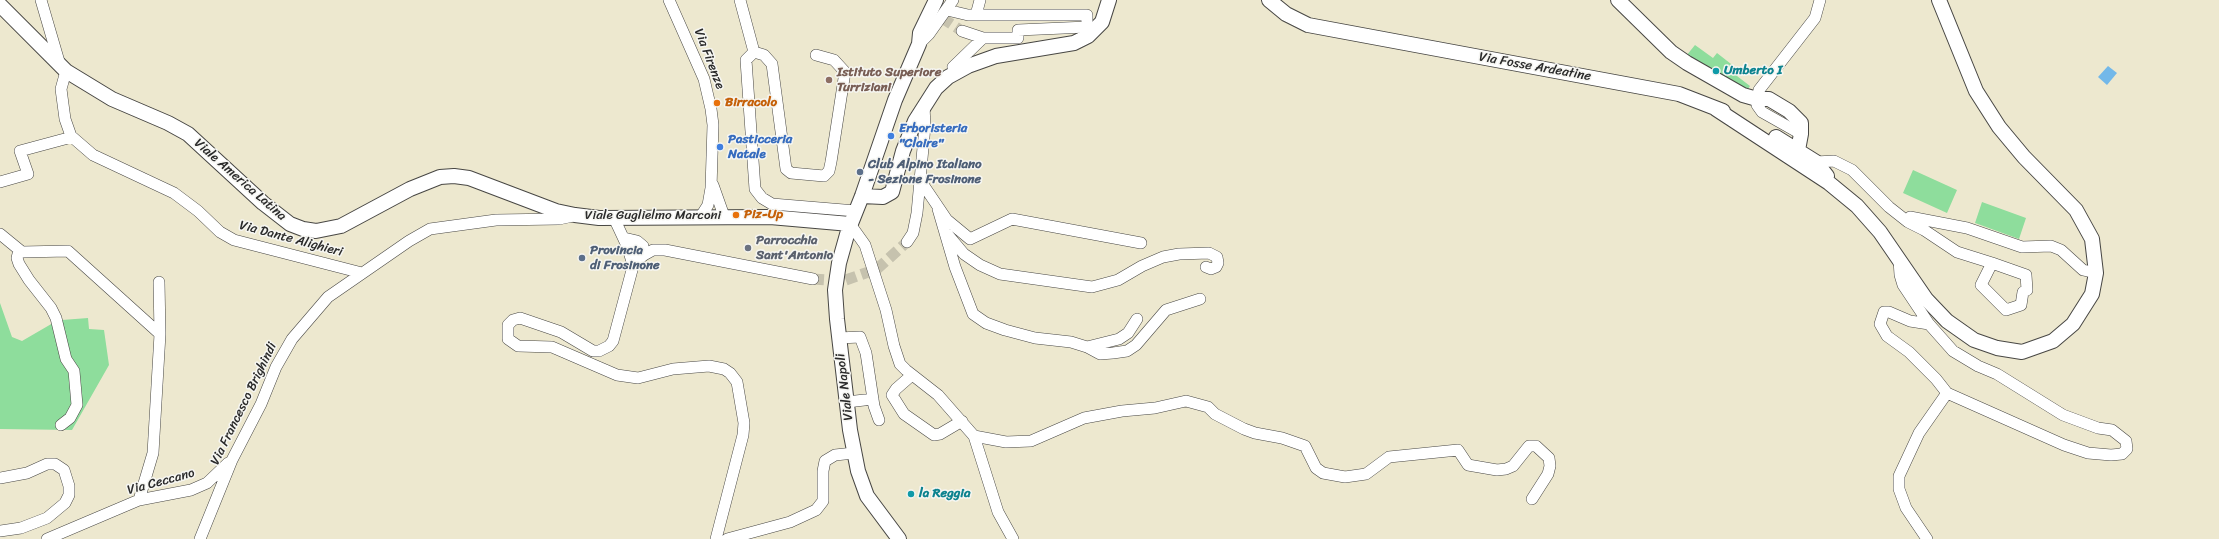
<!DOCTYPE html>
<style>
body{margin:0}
canvas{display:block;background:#ede8cf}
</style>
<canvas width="2219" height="539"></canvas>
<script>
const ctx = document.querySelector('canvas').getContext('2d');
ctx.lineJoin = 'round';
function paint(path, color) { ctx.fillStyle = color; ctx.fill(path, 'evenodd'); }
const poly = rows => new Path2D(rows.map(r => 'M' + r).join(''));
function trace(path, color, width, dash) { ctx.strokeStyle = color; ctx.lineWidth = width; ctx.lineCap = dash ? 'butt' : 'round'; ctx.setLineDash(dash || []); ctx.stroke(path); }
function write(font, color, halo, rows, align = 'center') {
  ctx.font = font + ' Sriracha,sans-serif'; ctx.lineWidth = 3; ctx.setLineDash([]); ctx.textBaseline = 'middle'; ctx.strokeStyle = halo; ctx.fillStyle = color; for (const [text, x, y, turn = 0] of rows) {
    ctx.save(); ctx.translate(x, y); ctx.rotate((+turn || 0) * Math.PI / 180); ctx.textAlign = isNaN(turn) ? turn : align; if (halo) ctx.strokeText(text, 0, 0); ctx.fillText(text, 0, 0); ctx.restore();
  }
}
const green = poly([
 [1695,45,1713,58,1717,53,1740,71,1737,76,1750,86,1746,92,1682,61],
 [1913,170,1957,190,1947,213,1903,193],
 [1982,202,2026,218,2019,239,1975,223],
 [0,303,12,337,22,341,53,323,62,320,88,318,89,329,104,330,109,365,72,430,0,429]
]);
const water = poly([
 [2108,66,2117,73,2107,85,2098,77]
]);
const minorTunnel = poly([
 [942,18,962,31],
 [813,279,843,281,877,269,907,242]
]);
const minor = poly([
 [41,0,60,65],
 [669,0,704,79,711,109,713,125,711,188,708,205,701,216],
 [740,0,754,52],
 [947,10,968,15,1087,15,1087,27,1018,30,1018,38,983,38,953,67,956,72],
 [976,15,980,0],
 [962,31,983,38],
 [919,44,929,34,953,0],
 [816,55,834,60,845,72,831,162,829,171,824,176,791,173,786,169,772,64,764,55,754,52,746,60,755,189,762,198,772,204,856,211],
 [66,71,61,89,65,119,71,136,93,155,174,193,198,211,220,232,234,240,362,273],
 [1801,134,1762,112,1757,105,1757,99,1759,90,1815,18,1820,0],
 [1816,162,1834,161,1852,170,1889,207,1908,222,1924,230,1957,252,1992,263,2026,275,2027,290,2023,292,2021,305,2006,310,1981,285,1992,263],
 [920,180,947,220,970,239,1012,219,1141,243],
 [0,182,28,174,20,151,72,137],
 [713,185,724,216],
 [938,209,955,267,973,314,986,323,1005,330,1035,338,1071,342,1087,347,1100,354,1113,353,1127,351,1136,345,1166,310,1200,299],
 [1910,217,1967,228,2022,247,2051,246,2061,250,2083,270,2096,273],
 [614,218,628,248,632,262,632,270,613,341,609,346,599,351,593,351,561,332,520,318,513,320,508,325,508,339,518,346,552,347,617,375,638,378,673,369,709,366,724,369,730,373,737,382,744,423,743,435,716,539],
 [850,224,865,245,886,310,894,346,900,364,906,370,938,395,974,436,998,512,1013,539],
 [0,234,22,252],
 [948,235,964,254,980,265,1000,274,1092,287,1118,280,1142,266,1163,257,1179,254,1209,253,1217,257,1218,263,1216,267,1211,269,1206,267],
 [624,238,637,241,643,246,644,255,639,259],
 [907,242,913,233,917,213,925,126,924,106],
 [628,248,634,253,644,255,653,250,665,250,813,279],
 [1899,260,1900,275,1903,285,1929,324,1910,321,1889,312,1884,312,1880,324,1887,336,1909,352,1936,379,1947,393,1919,433,1899,476,1899,489,1906,508,1927,539],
 [159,282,160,334],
 [1929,324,1953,351,1978,366,1997,374,2063,415,2098,428,2112,430,2126,441,2127,449,2122,454,2111,455,2088,453,2064,445,1947,393],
 [839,338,860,337,866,353,874,406,879,420],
 [1087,347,1119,339,1128,333,1137,319],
 [912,375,896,389,892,395,904,414,934,435,940,434,962,421],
 [847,402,873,399],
 [61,425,70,418,77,405,74,371,66,359,56,318,51,308,29,280,19,264,17,258,18,254,22,252,68,251,160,334,153,453,139,500],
 [974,436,1006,442,1031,441,1084,418,1122,411,1155,408,1186,401,1208,407,1215,414,1244,429,1255,433,1282,438,1305,446,1316,468,1323,473,1345,477,1366,474,1389,457,1458,450,1468,465,1497,470,1506,469,1513,466,1529,446,1536,446,1549,458,1550,466,1548,474,1532,499],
 [0,478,27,473,47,464,55,464,64,470,69,486,69,495,65,503,47,518,21,528,0,531],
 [47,539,139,500,191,490,207,483,228,463],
 [200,539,232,460,261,404,276,367,292,339,328,297,409,241,430,229,496,220,559,219,573,216],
 [727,539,790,522,816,510,823,501,823,471,825,461,835,455,854,453]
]);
const major = poly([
 [1269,0,1286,14,1308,25,1679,94,1723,111],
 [1618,0,1671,52,1687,63,1743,95,1757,99,1769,99,1789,111,1801,123,1801,134,1798,150],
 [0,5,66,71,112,99,168,123,188,134,263,203,290,224,303,229,316,231,341,226,410,189,440,177,454,176,469,178,556,211,575,215,599,218,770,217,850,224],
 [1716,109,1829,183,1857,206,1880,232,1926,299,1947,321,1974,340,1997,348,2022,352,2053,341,2073,324,2092,294,2096,273,2092,239,2076,210,2024,157,1999,127,1976,91,1939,0],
 [1776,137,1816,162,1827,176],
 [862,196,883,197,892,192,903,151,915,121,936,88,948,77,968,66,996,56,1074,43,1088,36,1102,22,1109,0],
 [899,539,867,496,858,471,850,430,837,319,835,290,839,263,848,231,862,196,895,100,919,44,920,33,936,0]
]);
const markers = [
 [1716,71,4,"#0f9aa8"],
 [829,80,4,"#8d6e63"],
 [717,103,4,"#e8710a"],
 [891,136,4,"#3f7fe0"],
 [720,147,4,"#3f7fe0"],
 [860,172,4,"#5c6f8a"],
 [736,215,4,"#e8710a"],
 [748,248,4,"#6b7280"],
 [582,258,4,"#5c6f8a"],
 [911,494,4,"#0f9aa8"]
];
const streetNames = [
 ["Via Firenze",709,59,69],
 ["Via Fosse Ardeatine",1535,67,10],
 ["Viale America Latina",240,180,41],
 ["Viale Guglielmo Marconi",653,216],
 ["Via Dante Alighieri",291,239,15],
 ["Viale Napoli",845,387,-97],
 ["Via Francesco Brighindi",244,404,-64],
 ["Via Ceccano",161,482,-15]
];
const cultureNames = [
 ["Umberto I",1724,71],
 ["la Reggia",919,494]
];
const educationNames = [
 ["Istituto Superiore",837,73],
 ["Turriziani",837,88]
];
const foodNames = [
 ["Birracolo",725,103],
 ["Piz-Up",744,215]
];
const shopNames = [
 ["Erboristeria",899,129],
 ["\"Claire\"",899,144],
 ["Pasticceria",728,140],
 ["Natale",728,155]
];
const serviceNames = [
 ["Club Alpino Italiano",868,165],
 ["- Sezione Frosinone",868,180],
 ["Provincia",590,251],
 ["di Frosinone",590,266]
];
const worshipNames = [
 ["Parrocchia",756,241],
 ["Sant'Antonio",756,256]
];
paint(green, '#8edd9c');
paint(water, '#73b8e9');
trace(minorTunnel, '#c6c2ae', 11, [11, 5.5]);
trace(minor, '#484744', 12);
trace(major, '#484744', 16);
trace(minor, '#fff', 11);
trace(major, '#fff', 14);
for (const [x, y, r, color] of markers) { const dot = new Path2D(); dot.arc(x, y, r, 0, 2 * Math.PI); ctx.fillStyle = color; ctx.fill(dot); trace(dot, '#f6f6f2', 1.5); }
write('13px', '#2b2b2b', '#f6f6f2', streetNames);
write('bold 13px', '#0d838f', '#f6f6f2', cultureNames, 'left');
write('bold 13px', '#785e54', '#f6f6f2', educationNames, 'left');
write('bold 13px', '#c56008', '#f6f6f2', foodNames, 'left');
write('bold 13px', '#366cbe', '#f6f6f2', shopNames, 'left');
write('bold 13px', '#4e5e75', '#f6f6f2', serviceNames, 'left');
write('bold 13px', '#5b616d', '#f6f6f2', worshipNames, 'left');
</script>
